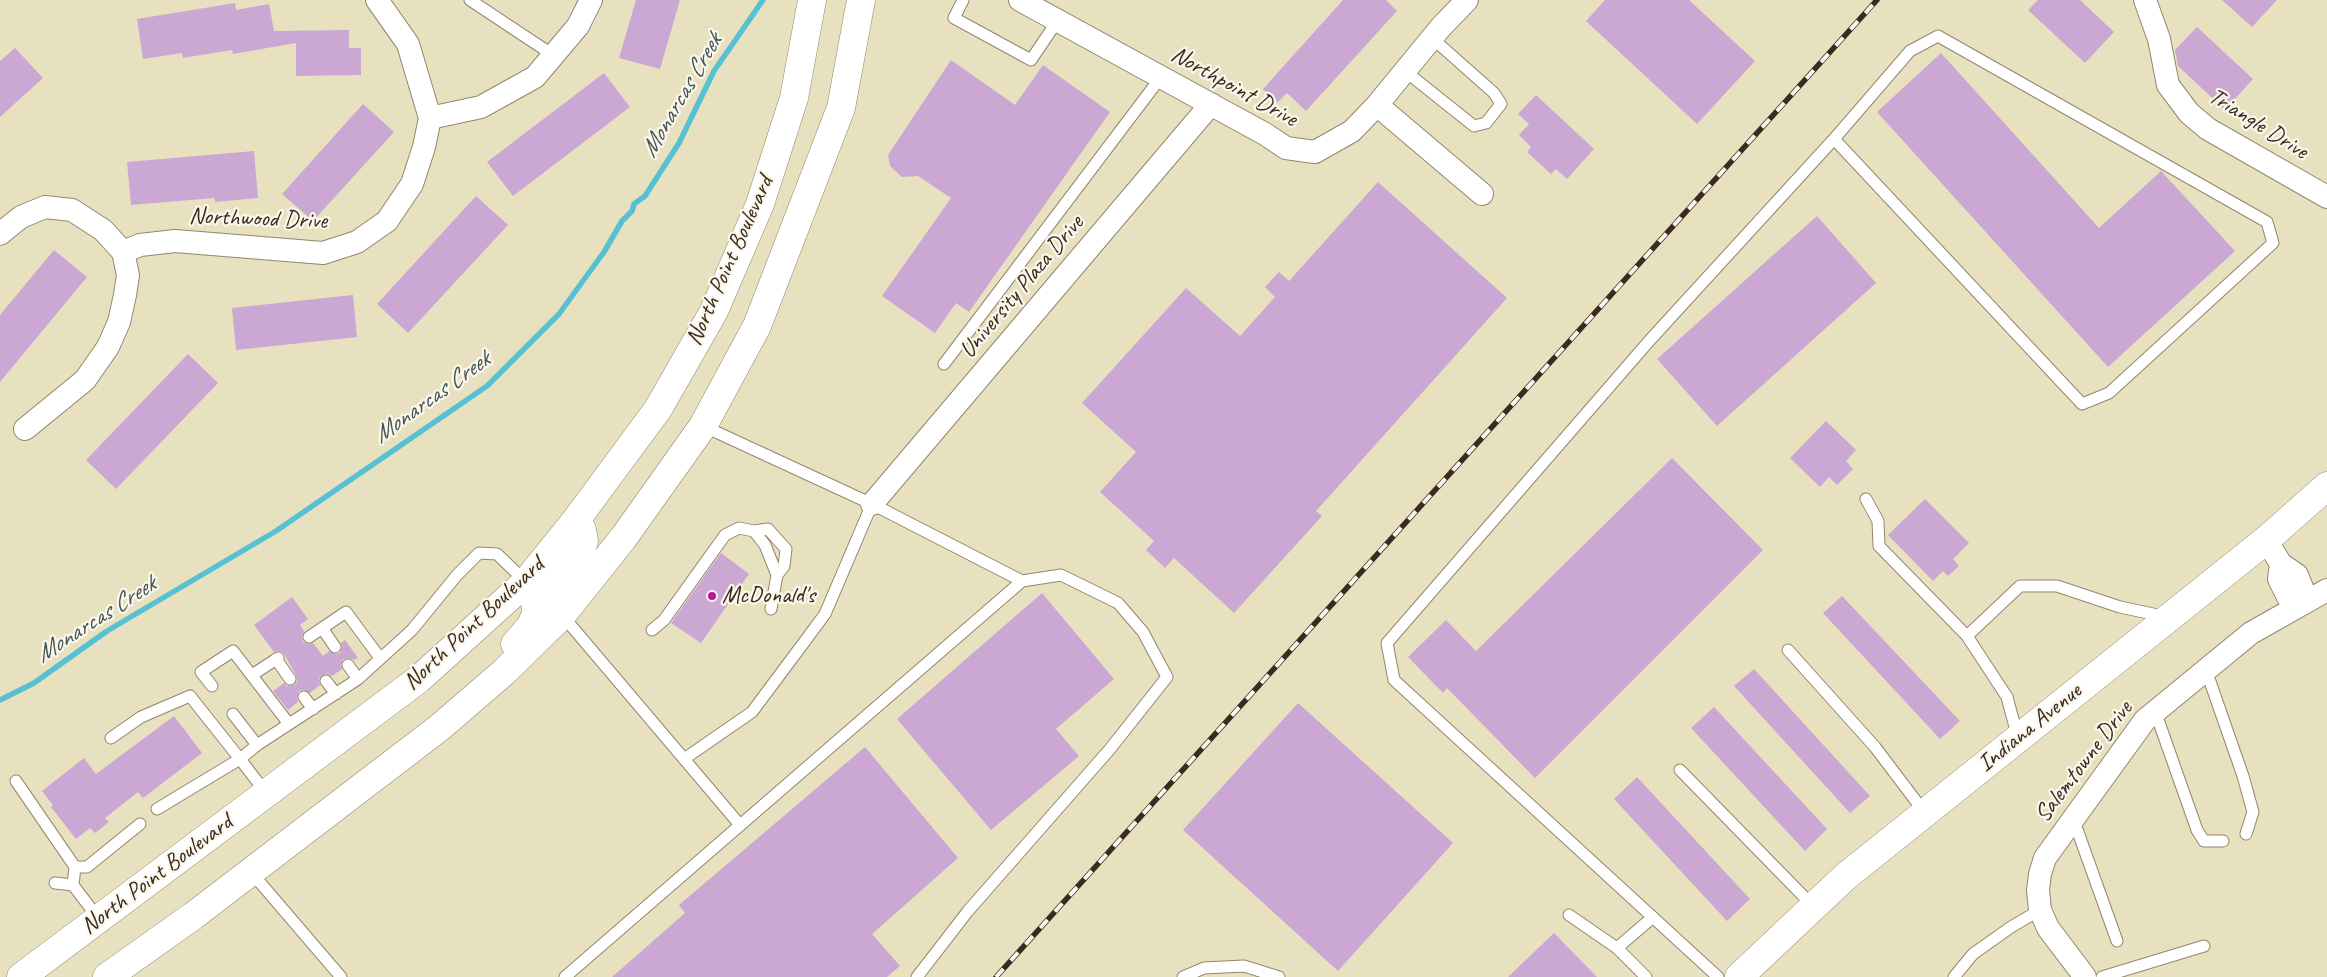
<!DOCTYPE html>
<style>
body{margin:0}
canvas{display:block;background:#e8e1bf}
</style>
<canvas width="2327" height="977"></canvas>
<script>
const ctx = document.querySelector('canvas').getContext('2d');
ctx.lineJoin = 'round';
const poly = rows => new Path2D(rows.map(r => 'M' + r).join(''));
function trace(path, color, width, dash) { ctx.strokeStyle = color; ctx.lineWidth = width; ctx.lineCap = dash ? 'butt' : 'round'; ctx.setLineDash(dash || []); ctx.stroke(path); }
function paint(path, color) { ctx.fillStyle = color; ctx.fill(path, 'evenodd'); }
function write(font, color, halo, rows, align = 'center') {
  ctx.font = font + ' Caveat,sans-serif'; ctx.lineWidth = 4.5; ctx.setLineDash([]); ctx.textBaseline = 'middle'; ctx.strokeStyle = halo; ctx.fillStyle = color; for (const [text, x, y, turn = 0] of rows) {
    ctx.save(); ctx.translate(x, y); ctx.rotate((+turn || 0) * Math.PI / 180); ctx.textAlign = isNaN(turn) ? turn : align; if (halo) ctx.strokeText(text, 0, 0); ctx.fillText(text, 0, 0); ctx.restore();
  }
}
const stream = poly([
 [0,700,34,683,107,631,276,531,487,386,559,314,604,252,622,221,632,211,634,204,645,196,679,143,714,71,763,0]
]);
const building = poly([
 [636,0,680,0,660,69,619,58],
 [1343,0,1386,0,1397,11,1306,111,1287,93,1278,102,1263,89],
 [1605,0,1689,0,1755,61,1697,124,1586,21],
 [2038,0,2080,0,2114,32,2085,63,2028,10],
 [2222,0,2277,0,2252,27],
 [235,3,236,10,269,4,274,31,349,30,349,48,361,48,361,75,296,76,296,43,233,54,232,50,183,58,182,53,143,59,137,19],
 [2197,27,2253,79,2225,110,2178,66,2175,50],
 [15,48,43,78,0,117,0,61],
 [1941,53,2099,228,2161,171,2235,251,2108,367,1877,112],
 [951,60,1015,105,1043,65,1110,112,969,312,956,303,935,333,882,296,951,198,918,176,902,177,890,166,888,155],
 [604,73,630,107,513,196,487,162],
 [1536,95,1594,149,1567,179,1556,169,1551,174,1527,152,1531,147,1519,135,1529,124,1518,114],
 [363,104,394,132,313,221,282,194],
 [254,151,258,198,215,202,214,198,131,205,127,162],
 [1378,182,1507,298,1316,511,1322,516,1234,613,1174,558,1165,568,1146,550,1154,541,1100,492,1136,452,1082,403,1186,288,1240,336,1275,297,1265,287,1279,272,1289,281],
 [476,196,508,225,408,333,377,304],
 [1817,216,1876,283,1717,426,1657,359],
 [54,250,87,277,0,382,0,315],
 [353,295,357,337,236,350,232,308],
 [188,354,218,383,116,489,86,460],
 [1826,421,1856,450,1846,461,1853,469,1837,485,1829,477,1820,487,1790,458],
 [1672,458,1763,550,1535,778,1447,688,1443,693,1408,657,1446,620,1476,651],
 [1925,499,1969,543,1953,559,1959,566,1948,576,1943,571,1933,581,1888,535],
 [721,553,749,574,701,643,671,623],
 [1042,593,1114,679,1056,729,1079,756,991,830,897,719],
 [1842,596,1960,721,1940,739,1823,613],
 [292,597,308,619,300,625,304,631,302,637,303,642,309,644,313,643,323,656,329,651,335,654,340,653,342,647,341,643,345,640,358,658,354,660,348,658,343,659,341,665,342,669,332,676,328,674,322,675,319,679,320,685,310,693,304,690,299,691,297,697,298,702,288,710,273,691,284,683,287,686,294,685,297,682,296,675,284,654,278,651,274,652,254,625],
 [1754,669,1870,796,1850,813,1734,686],
 [1298,703,1453,843,1338,971,1183,830],
 [1714,707,1827,829,1805,851,1691,728],
 [174,716,202,753,143,798,138,792,105,818,109,822,95,833,90,828,76,839,51,807,53,805,42,791,84,758,96,774],
 [865,747,958,858,872,934,900,966,887,977,612,977,685,913,679,905],
 [1637,777,1750,899,1727,921,1614,799],
 [1554,933,1597,977,1508,977]
]);
const service = poly([
 [470,0,553,55],
 [963,0,954,18,1031,60,1058,20],
 [1405,71,1474,126,1486,123,1501,104,1494,93,1432,38],
 [944,364,1161,77],
 [1866,499,1878,521,1879,546,1967,636,2007,697,2018,738],
 [754,531,768,529,786,549,784,566,777,575],
 [562,615,740,825],
 [322,628,335,647],
 [652,630,664,620,725,535,739,528,754,531,765,545,777,575,771,609],
 [1967,636,2020,586,2057,586,2120,607,2167,617],
 [309,637,346,612,380,658],
 [1788,650,1875,747,1925,813],
 [276,659,290,679],
 [348,665,358,679],
 [2206,670,2243,776,2253,812,2246,834],
 [252,675,278,658],
 [326,681,336,694],
 [212,686,201,672,233,651,289,724],
 [304,697,313,709],
 [2155,711,2197,830,2204,841,2223,841],
 [233,714,257,745],
 [111,738,141,717,190,696,240,759,157,809],
 [684,759,752,712,805,641,825,614,872,504],
 [1680,770,1813,906],
 [16,781,75,867,73,885],
 [266,793,240,759,257,745,358,679,412,630,457,575,479,553,497,554,526,582],
 [2073,818,2117,941],
 [75,867,87,867,140,824],
 [251,872,341,977],
 [55,883,73,885,98,918],
 [1569,915,1617,948],
 [565,977,1022,581,872,504,703,426],
 [917,977,968,911,1110,749,1167,677,1143,632,1118,603,1061,575,1022,581],
 [1183,977,1204,968,1244,966,1279,977],
 [1646,977,1617,948,1653,917],
 [1718,977,1394,680,1387,643,1650,340,1834,139,1910,51,1938,36,2267,222,2273,243,2109,393,2082,404,1834,139],
 [1954,977,1973,954,2011,927,2040,910],
 [2102,977,2204,946]
]);
const minor = poly([
 [1020,0,1265,134,1286,148,1315,152,1352,131,1377,105,1482,194],
 [2145,0,2159,39,2168,85,2189,113,2208,129,2327,197],
 [1377,105,1441,27,1467,0],
 [430,118,481,107,535,77,578,26,591,0],
 [0,234,21,217,45,207,72,210,103,230,123,252],
 [25,429,85,380,108,347,119,322,125,295,128,275,123,252,140,245,175,241,323,253,357,242,387,221,412,184,424,147,430,118,408,44,377,0],
 [872,504,1211,104],
 [2266,540,2281,564,2297,575,2303,590,2297,599],
 [2281,564,2279,579,2288,597,2297,599,2300,604],
 [2085,977,2048,928,2040,910,2038,890,2040,874,2045,858,2145,720,2251,633,2327,590]
]);
const secondary = poly([
 [1739,977,1845,877,2266,540,2327,486]
]);
const primary = poly([
 [562,615,554,596,553,589,555,583,581,549,584,541,582,530,576,520],
 [515,644,530,627,536,614,535,600,526,582],
 [21,977,419,679,526,582,576,520,658,409,714,311,760,204,794,98,812,0],
 [107,977,193,916,439,728,504,672,562,615,624,537,703,426,757,326,841,108,861,0]
]);
const rail = poly([
 [996,977,1877,0]
]);
const markers = [
 [712,596,5,"#b5179e"]
];
const streetNames = [
 ["Northpoint Drive",1234,87,29],
 ["Triangle Drive",2258,124,32],
 ["Northwood Drive",258,219,2],
 ["North Point Boulevard",730,261,-66],
 ["University Plaza Drive",1022,287,-50],
 ["North Point Boulevard",474,624,-43],
 ["Indiana Avenue",2030,728,-39],
 ["Salemtowne Drive",2084,762,-53],
 ["North Point Boulevard",157,875,-37]
];
const poiNames = [
 ["McDonald's",722,596]
];
const waterNames = [
 ["Monarcas Creek",682,96,-60],
 ["Monarcas Creek",432,398,-36],
 ["Monarcas Creek",96,620,-33]
];
trace(stream, '#57c1d3', 5.5);
paint(building, '#cba7d4');
trace(service, '#92866e', 13);
trace(minor, '#92866e', 24);
trace(secondary, '#92866e', 29);
trace(primary, '#92866e', 29);
trace(service, '#fff', 11);
trace(minor, '#fff', 22);
trace(secondary, '#fff', 28);
trace(primary, '#fff', 28);
trace(rail, '#3b2a1e', 5.5);
trace(rail, '#fbf7ec', 4, [11]);
for (const [x, y, r, color] of markers) { const dot = new Path2D(); dot.arc(x, y, r, 0, 2 * Math.PI); ctx.fillStyle = color; ctx.fill(dot); trace(dot, '#fbf7ec', 2); }
write('24px', '#3b2a1e', '#fbf7ec', streetNames);
write('24px', '#3b2a1e', '#fbf7ec', poiNames, 'left');
write('italic 25px', '#435754', '#fbf7ec', waterNames);
</script>
